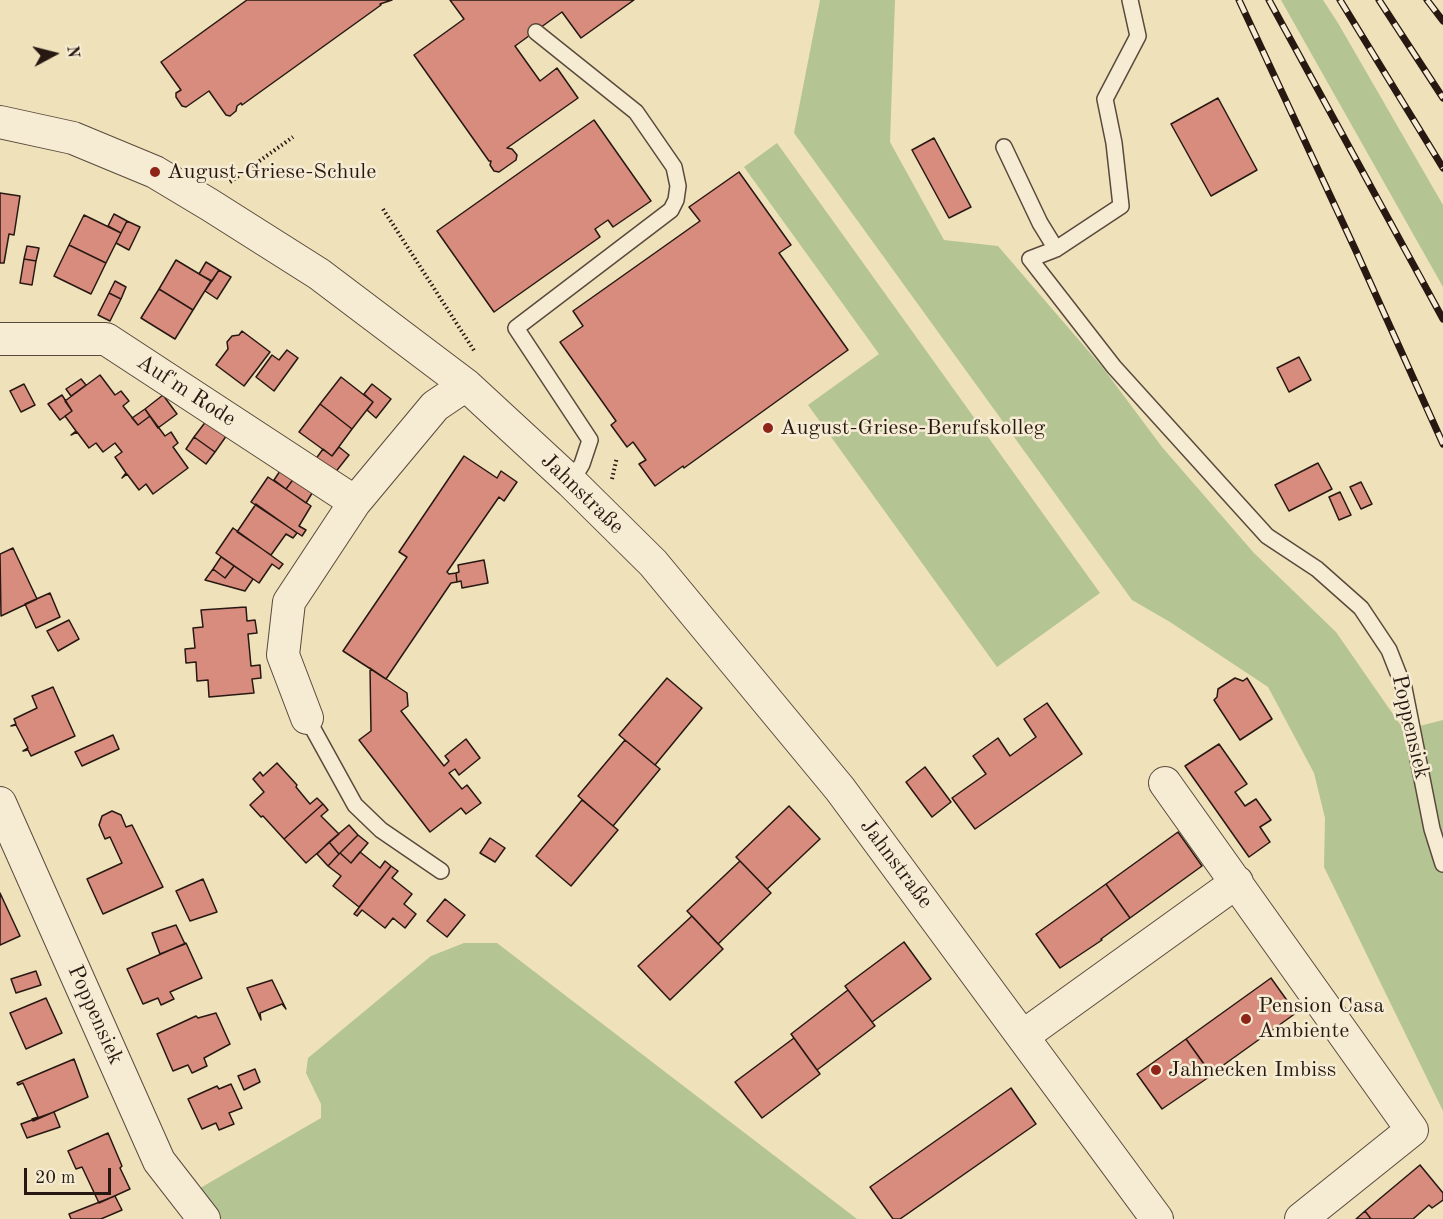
<!DOCTYPE html>
<meta charset="utf-8">
<style>
body{margin:0}
#map{position:relative;width:1443px;height:1219px;overflow:hidden;background:#efe2bb;font-family:"Old Standard TT",serif}
canvas{display:block}
.north{position:absolute;left:24px;top:24px;width:60px;height:60px;-webkit-text-stroke:4px #f5ecd3;paint-order:stroke;rotate:83deg;font-size:16px;font-weight:700;line-height:24px;text-align:center;color:#271812}
.north::after{content:'';display:block;margin:auto;width:21px;height:27px;background:#271812;clip-path:polygon(50% 0,100% 100%,50% 72%,0 100%)}
.scale{position:absolute;left:24px;top:1168px;width:87px;height:27px;box-sizing:border-box;border:3px solid #271812;border-top:0;padding-left:8px;font-size:18px;line-height:21px;white-space:nowrap;color:#271812;-webkit-text-stroke:4px #f5ecd3;paint-order:stroke}
</style>
<div id="map">
<canvas width="1443" height="1219"></canvas>
<div class="north">N</div>
<div class="scale">20 m</div>
</div>
<script>
const ctx = document.querySelector('canvas').getContext('2d');
ctx.lineJoin = 'round';
function paint(path, color) { ctx.fillStyle = color; ctx.fill(path, 'evenodd'); }
const poly = rows => new Path2D(rows.map(r => 'M' + r).join(''));
function trace(path, color, width, dash) { ctx.strokeStyle = color; ctx.lineWidth = width; ctx.lineCap = dash ? 'butt' : 'round'; ctx.setLineDash(dash || []); ctx.stroke(path); }
function write(font, color, halo, rows, align = 'center') {
  ctx.font = font + ' "Old Standard TT",serif'; ctx.lineWidth = 5; ctx.setLineDash([]); ctx.textBaseline = 'middle'; ctx.strokeStyle = halo; ctx.fillStyle = color; for (const [text, x, y, turn = 0] of rows) {
    ctx.save(); ctx.translate(x, y); ctx.rotate((+turn || 0) * Math.PI / 180); ctx.textAlign = isNaN(turn) ? turn : align; if (halo) ctx.strokeText(text, 0, 0); ctx.fillText(text, 0, 0); ctx.restore();
  }
}
const green = poly([
 [820,0,895,0,890,142,944,240,998,246,1103,368,1162,447,1254,553,1336,632,1404,730,1443,720,1443,1111,1324,867,1325,818,1314,773,1268,687,1170,622,1132,600,794,133],
 [1281,0,1323,0,1338,23,1443,205,1443,287],
 [777,143,1100,593,997,667,808,405,879,354,744,167],
 [464,943,497,943,857,1219,216,1219,195,1191,321,1118,321,1104,306,1073,308,1058,431,956]
]);
const building = poly([
 [247,0,392,0,380,4,381,5,242,105,241,103,237,106,236,111,230,116,226,115,209,91,186,107,182,106,176,97,176,93,181,90,161,62,247,0],
 [450,0,634,0,581,38,562,12,515,46,540,81,557,68,578,98,507,148,512,149,517,155,516,160,499,172,494,171,490,165,491,161,489,161,414,55,464,19,450,0],
 [1218,98,1257,170,1211,196,1171,124,1218,98],
 [594,120,651,201,613,227,608,220,595,229,600,237,494,312,437,231,594,120],
 [934,138,971,207,949,218,912,150,934,138],
 [739,172,791,245,779,253,848,350,684,468,683,466,655,486,639,464,646,460,633,442,627,447,611,425,616,421,560,342,583,326,573,311,700,221,689,207,739,172],
 [0,193,20,196,14,235,9,234,4,263,0,263,0,193],
 [114,214,127,221,121,233,108,226,114,214],
 [84,215,121,233,106,263,69,245,84,215],
 [127,221,140,227,129,250,116,243,127,221],
 [69,245,106,263,91,294,54,276,69,245],
 [27,246,39,248,36,261,24,259,27,246],
 [24,259,36,261,32,285,20,283,24,259],
 [176,260,211,281,193,310,159,289,176,260],
 [206,262,219,270,212,281,199,274,206,262],
 [219,270,231,277,217,299,205,291,219,270],
 [115,281,126,287,121,299,109,293,115,281],
 [159,289,193,310,175,339,141,318,159,289],
 [109,293,121,299,110,321,98,315,109,293],
 [242,331,270,352,244,386,216,365,228,349,227,342,232,336,239,335,242,331],
 [287,350,298,358,274,391,256,377,272,355,279,360,287,350],
 [1299,357,1311,380,1289,392,1277,368,1299,357],
 [100,375,115,395,121,391,129,401,123,406,138,425,150,416,165,436,171,432,178,443,173,447,188,468,153,494,146,484,139,490,127,474,122,478,126,473,115,457,122,452,115,443,103,452,96,443,89,448,77,432,71,435,76,431,65,416,72,411,65,401,100,375],
 [341,377,373,402,352,429,320,404,341,377],
 [81,379,86,385,71,396,66,389,81,379],
 [24,384,35,405,21,412,10,391,24,384],
 [372,384,391,399,376,418,367,410,373,402,364,394,372,384],
 [62,395,72,411,60,420,48,404,62,395],
 [163,395,177,414,158,428,145,409,163,395],
 [320,404,352,429,332,456,299,432,320,404],
 [145,409,150,416,138,425,132,418,145,409],
 [207,420,227,435,215,452,194,437,207,420],
 [194,437,215,452,206,464,186,449,194,437],
 [339,447,349,455,334,474,315,460,323,449,332,456,339,447],
 [464,456,497,478,501,471,517,482,504,501,499,497,447,572,449,574,456,573,457,582,451,583,386,679,343,651,407,557,399,552,464,456],
 [1318,463,1332,489,1289,511,1275,485,1318,463],
 [282,468,295,477,286,489,274,480,282,468],
 [268,477,311,506,299,526,306,530,302,536,251,502,268,477],
 [295,477,314,490,306,503,286,489,295,477],
 [1361,482,1372,504,1361,509,1350,487,1361,482],
 [1340,492,1351,515,1339,520,1329,497,1340,492],
 [256,504,297,533,293,538,286,534,271,555,237,532,256,504],
 [233,528,283,564,279,569,272,564,259,583,216,553,233,528],
 [13,548,37,599,1,616,0,554,13,548],
 [221,557,234,566,225,578,213,569,221,557],
 [484,560,488,583,462,588,461,581,457,582,456,573,459,572,458,565,484,560],
 [234,566,253,579,245,591,205,580,213,569,225,578,234,566],
 [50,593,60,617,36,628,25,604,50,593],
 [246,607,247,621,255,620,257,633,248,634,251,666,260,665,261,678,252,679,254,693,209,697,208,680,197,681,196,662,186,663,185,649,195,648,193,628,203,627,201,610,246,607],
 [69,620,79,639,58,651,47,631,69,620],
 [370,668,407,693,408,706,401,711,444,766,449,761,445,756,466,739,480,758,459,775,455,769,449,773,462,789,467,785,481,803,466,814,461,808,430,832,359,740,371,731,370,668],
 [667,678,702,708,655,765,619,735,667,678],
 [1235,678,1243,681,1247,678,1272,719,1240,740,1214,700,1217,697,1218,689,1235,678],
 [53,687,75,736,31,756,28,750,23,751,28,748,16,725,11,726,16,724,14,719,37,708,32,696,53,687],
 [1047,703,1082,754,975,829,952,798,986,774,973,756,998,738,1010,756,1036,737,1024,719,1047,703],
 [113,735,119,749,82,766,75,752,113,735],
 [625,740,660,769,613,826,578,796,625,740],
 [1219,744,1247,784,1235,792,1245,806,1256,799,1271,820,1260,827,1270,842,1249,857,1185,766,1219,744],
 [277,763,297,785,296,787,310,804,317,798,323,804,284,839,263,816,261,817,250,805,264,792,253,779,260,772,263,776,277,763],
 [925,767,951,802,932,817,906,782,925,767],
 [582,800,618,830,571,886,536,856,582,800],
 [323,804,328,810,321,816,339,834,306,863,284,839,323,804],
 [789,806,820,839,767,889,736,857,789,806],
 [112,811,121,815,126,827,132,825,163,887,103,914,87,879,122,863,110,837,105,839,99,825,102,816,112,811],
 [349,825,358,835,339,854,329,842,349,825],
 [1178,832,1202,866,1130,918,1106,884,1178,832],
 [358,835,368,843,351,863,340,853,358,835],
 [490,838,505,848,495,862,480,853,490,838],
 [329,842,339,854,328,866,317,854,329,842],
 [360,852,380,868,385,861,391,866,359,907,333,886,341,876,328,866,340,853,351,863,360,852],
 [740,861,771,893,718,944,687,911,740,861],
 [391,866,398,871,392,878,412,894,404,904,416,914,405,928,393,918,385,928,362,910,357,916,354,914,391,866],
 [203,879,217,912,190,921,176,891,203,879],
 [1106,884,1130,918,1101,939,1102,940,1060,968,1036,934,1106,884],
 [0,893,20,936,0,945,0,893],
 [445,899,465,915,447,937,427,921,445,899],
 [692,916,723,949,670,1000,638,966,692,916],
 [176,925,185,944,160,954,152,933,176,925],
 [904,942,931,979,872,1022,845,986,904,942],
 [186,943,202,978,170,992,174,999,161,1005,158,998,143,1004,127,969,186,943],
 [36,971,41,985,16,993,11,979,36,971],
 [1271,978,1296,1013,1211,1074,1186,1039,1271,978],
 [272,980,286,1009,282,1004,260,1013,261,1020,247,988,272,980],
 [848,990,875,1026,817,1070,791,1034,848,990],
 [46,998,62,1033,26,1049,10,1013,46,998],
 [216,1013,230,1044,204,1058,207,1066,192,1073,188,1065,173,1071,157,1034,196,1016,198,1018,216,1013],
 [794,1038,820,1074,762,1118,735,1082,794,1038],
 [1186,1039,1212,1075,1162,1109,1137,1074,1186,1039],
 [74,1059,88,1097,33,1121,32,1119,38,1117,23,1083,18,1085,17,1083,74,1059],
 [255,1069,260,1082,244,1090,238,1076,255,1069],
 [231,1084,242,1108,229,1113,234,1124,219,1130,216,1123,202,1129,188,1099,217,1086,219,1089,231,1084],
 [1011,1088,1036,1124,900,1219,893,1219,870,1187,1011,1088],
 [54,1112,60,1127,27,1138,21,1124,54,1112],
 [108,1133,122,1166,120,1168,130,1189,99,1203,82,1167,76,1169,68,1151,108,1133],
 [1420,1165,1443,1193,1443,1200,1432,1208,1429,1205,1413,1219,1371,1219,1365,1211,1420,1165],
 [115,1196,122,1210,101,1219,71,1219,69,1214,115,1196],
 [1365,1211,1371,1219,1356,1219,1365,1211]
]);
const path = poly([
 [230,182,293,137],
 [383,209,475,352],
 [612,479,617,457]
]);
const lane = poly([
 [536,32,636,112,674,167,678,186,676,200,671,210,516,328,590,440,582,464,571,482],
 [1004,147,1040,223,1056,249,1030,259,1114,367,1267,536,1317,569,1361,608,1389,650,1404,688,1432,829,1443,864],
 [1056,249,1121,206,1114,143,1105,99,1138,36,1130,0],
 [307,718,355,805,381,830,441,871]
]);
const street = poly([
 [0,122,73,138,155,172,210,205,319,274,466,385,571,482,653,563,840,789,1157,1219],
 [0,339,106,339,355,502],
 [307,718,283,655,289,602,355,502,435,406,466,385],
 [1165,783,1412,1130,1301,1219],
 [0,803,159,1161,204,1219],
 [1023,1036,1237,882]
]);
const rail = poly([
 [1239,0,1356,251,1443,444],
 [1269,0,1443,319],
 [1340,0,1443,168],
 [1379,0,1443,98],
 [1427,0,1443,21]
]);
const markers = [
 [155,172,6,"#8f2418"],
 [768,428,6,"#8f2418"],
 [1246,1019,6,"#8f2418"],
 [1156,1070,6,"#8f2418"]
];
const poiNames = [
 ["August-Griese-Schule",167,172],
 ["August-Griese-Berufskolleg",780,428],
 ["Pension Casa",1258,1006],
 ["Ambiente",1258,1031],
 ["Jahnecken Imbiss",1168,1070]
];
const streetNames = [
 ["Auf'm Rode",186,391,33],
 ["Jahnstraße",582,494,44],
 ["Poppensiek",1410,727,77],
 ["Jahnstraße",896,864,53],
 ["Poppensiek",95,1015,66]
];
paint(green, '#b5c493');
paint(building, '#d88c7e');
trace(building, '#271812', 1.5);
trace(lane, '#594a3c', 18);
trace(street, '#594a3c', 34);
trace(path, '#271812', 4, [1.5, 3]);
trace(lane, '#f5ecd3', 15);
trace(street, '#f5ecd3', 32);
trace(rail, '#271812', 7);
trace(rail, '#f5ecd3', 4.5, [14]);
for (const [x, y, r, color] of markers) { const dot = new Path2D(); dot.arc(x, y, r, 0, 2 * Math.PI); ctx.fillStyle = color; ctx.fill(dot); trace(dot, '#f5ecd3', 2); }
write('22px', '#271812', '#f5ecd3', poiNames, 'left');
write('22px', '#271812', '#f5ecd3', streetNames);
</script>
